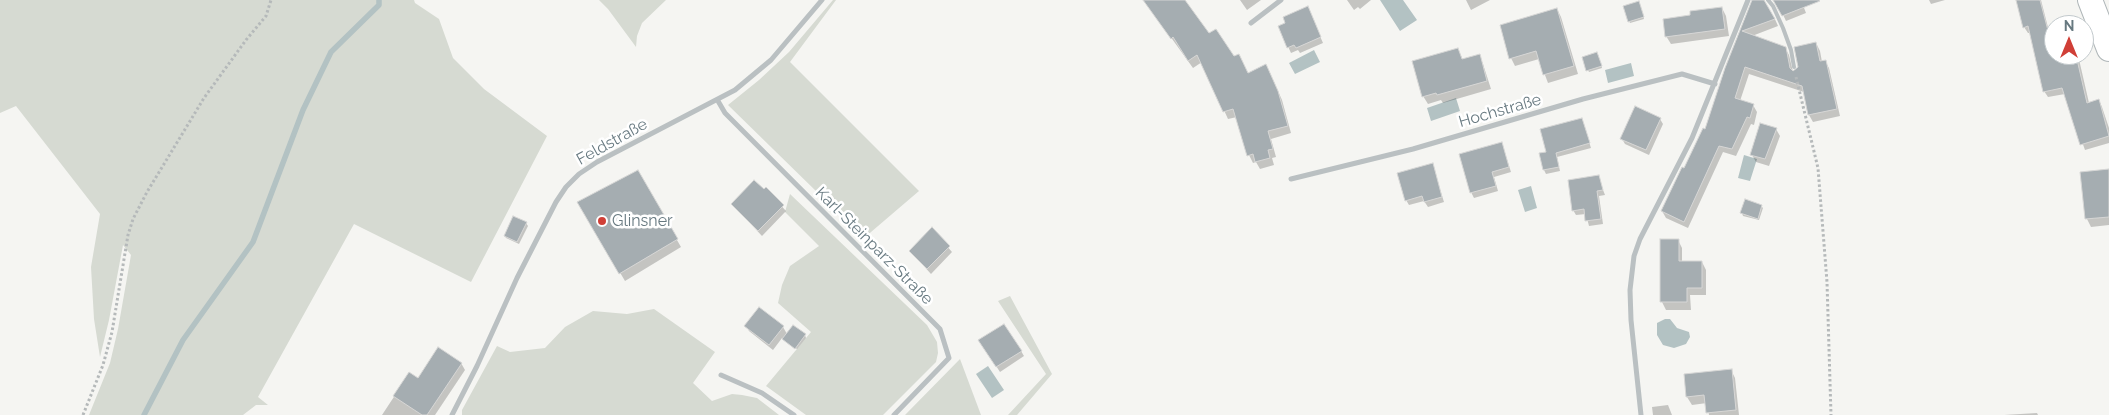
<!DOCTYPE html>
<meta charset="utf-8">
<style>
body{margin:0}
#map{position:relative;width:2109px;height:415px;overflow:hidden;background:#f5f5f2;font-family:Raleway,sans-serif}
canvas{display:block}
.north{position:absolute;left:2044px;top:15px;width:50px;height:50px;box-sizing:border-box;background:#fff;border:1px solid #c2c9cc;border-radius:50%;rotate:0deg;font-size:14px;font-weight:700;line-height:20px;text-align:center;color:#677980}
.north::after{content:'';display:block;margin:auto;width:18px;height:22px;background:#d03f37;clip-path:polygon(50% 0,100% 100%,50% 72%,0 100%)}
</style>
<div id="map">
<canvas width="2109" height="415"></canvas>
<div class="north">N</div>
</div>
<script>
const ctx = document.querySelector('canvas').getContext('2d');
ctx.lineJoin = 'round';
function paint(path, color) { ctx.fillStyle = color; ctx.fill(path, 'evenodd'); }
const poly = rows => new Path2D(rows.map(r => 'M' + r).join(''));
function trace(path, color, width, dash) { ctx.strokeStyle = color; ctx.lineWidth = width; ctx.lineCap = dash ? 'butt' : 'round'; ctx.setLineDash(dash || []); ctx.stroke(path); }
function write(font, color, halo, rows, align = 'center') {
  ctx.font = font + ' Raleway,sans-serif'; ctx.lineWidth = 5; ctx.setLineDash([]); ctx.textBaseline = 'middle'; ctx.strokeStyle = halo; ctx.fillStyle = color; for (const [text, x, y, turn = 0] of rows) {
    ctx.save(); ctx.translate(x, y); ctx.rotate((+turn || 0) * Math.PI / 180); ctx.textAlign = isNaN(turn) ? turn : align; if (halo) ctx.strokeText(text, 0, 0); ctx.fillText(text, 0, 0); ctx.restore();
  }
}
const green = poly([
 [0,0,414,0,415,3,439,19,453,58,484,89,547,136,471,282,354,224,258,397,268,405,256,405,243,415,89,415,110,363,118,329,131,255,123,245,109,320,100,357,94,319,91,267,100,214,16,106,0,113],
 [599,0,666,0,642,23,637,36,636,47,608,9],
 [833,0,836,0,790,62,919,191,864,238,728,105,759,80,789,52],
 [790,194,927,325,937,342,938,353,936,362,883,415,806,415,766,386,811,332,778,303,782,285,790,266,819,246,785,212],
 [1010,296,1052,374,1017,415,1008,415,1046,374,998,301],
 [654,309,715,352,693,383,712,401,732,394,742,395,757,398,779,415,462,415,462,410,497,346,510,352,545,348,565,327,593,311,627,314],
 [960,359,981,415,905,415]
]);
const water = poly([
 [1380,0,1403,0,1417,20,1400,31],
 [1314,50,1320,62,1295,74,1289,63],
 [1631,63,1634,76,1608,83,1605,70],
 [1456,98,1460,111,1431,121,1427,108],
 [1744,155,1757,159,1750,181,1738,178],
 [1531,186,1537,208,1525,212,1518,190],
 [1665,319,1670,319,1677,328,1689,332,1690,337,1686,344,1674,348,1663,345,1657,335,1657,323],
 [988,366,1004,390,992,398,976,374]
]);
const shadow = poly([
 [1144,0,1184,0,1209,34,1248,74,1270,73,1282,100,1291,133,1271,139,1276,157,1272,158,1274,165,1260,169,1256,162,1253,163,1249,155,1237,117,1228,119,1202,62,1193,68],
 [1240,0,1261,0,1247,10],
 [1347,0,1371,0,1360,9,1358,7,1354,10],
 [1466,0,1490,0,1471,10],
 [1776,0,1801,0,1806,13,1786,21],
 [1929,0,1945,0,1931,4],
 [2017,0,2041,0,2052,43,2054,42,2054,55,2078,55,2089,103,2099,100,2102,107,2109,128,2109,143,2085,150,2065,94,2048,97,2044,91,2031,33,2028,33,2024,27],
 [1753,2,1774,17,1778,26,1752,36,1785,48,1789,55,1793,72,1799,67,1816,43,1820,51,1822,62,1825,61,1829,68,1840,116,1813,122,1809,115,1804,92,1749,74,1740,101,1753,105,1757,112,1754,125,1751,124,1736,156,1723,152,1688,228,1666,218,1662,211,1706,131,1726,68],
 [1640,5,1644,19,1630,23,1629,21],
 [1722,8,1726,16,1729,36,1671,44,1666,36],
 [1557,9,1561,17,1578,74,1548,83,1539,59,1515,66,1511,58],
 [1310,13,1323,43,1300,53,1298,50,1291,53,1279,27],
 [1458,49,1463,60,1479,56,1483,64,1491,89,1443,103,1441,100,1428,104,1423,96],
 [1598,55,1602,68,1589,72,1588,70],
 [1660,119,1663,124,1649,155,1625,144,1622,139],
 [1582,120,1591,148,1557,157,1560,171,1546,174,1544,170,1548,153],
 [1776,129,1780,136,1769,166,1756,162,1752,155],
 [1502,144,1511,172,1494,177,1498,191,1474,198,1471,192],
 [1432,164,1444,202,1428,207,1424,201,1409,205,1406,200],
 [2109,170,2109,225,2091,227,2087,219,2081,173],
 [637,171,681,247,625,281,579,203],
 [1598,177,1605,195,1599,196,1603,224,1589,226,1586,214,1576,215,1573,210],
 [766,189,786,211,762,236,732,204],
 [1761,206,1763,208,1759,220,1743,216,1742,213],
 [526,223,528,226,519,244,506,238,505,236],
 [932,229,952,252,931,274,910,251],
 [1678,240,1682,248,1682,262,1702,262,1706,270,1706,295,1690,295,1691,310,1666,310,1662,302],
 [759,308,783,327,787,334,805,335,806,338,797,349,782,338,773,350,749,331,746,326],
 [983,346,1021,351,1024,356,1000,372],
 [461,363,465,370,435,415,382,415,409,374,418,380],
 [1731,370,1735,378,1739,415,1709,415,1707,403,1692,405,1687,397],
 [1668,405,1672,415,1653,415,1652,407],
 [2037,413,2038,415,2004,415]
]);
const stream = poly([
 [144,415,183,340,253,242,303,110,331,52,379,5,379,0]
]);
const building = poly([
 [1143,0,1185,0,1209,33,1216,29,1234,56,1239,54,1248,73,1266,64,1278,91,1288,126,1268,131,1273,149,1268,150,1270,158,1255,162,1253,154,1247,156,1233,109,1223,112,1197,55,1188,61,1173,37,1171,39,1143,0],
 [1752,0,1764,0,1775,19,1742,31,1786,47,1790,68,1793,71,1798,67,1794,47,1816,42,1820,61,1826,60,1837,109,1808,115,1802,86,1745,67,1735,98,1754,104,1750,118,1747,117,1732,149,1719,146,1684,222,1661,211,1682,167,1684,168,1703,128,1705,129,1725,68,1752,0],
 [1773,0,1819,0,1820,1,1782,16,1773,0],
 [2016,0,2040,0,2051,42,2054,41,2054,55,2076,55,2087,103,2099,99,2109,136,2080,145,2062,88,2043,92,2028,26,2023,28,2016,0],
 [1639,1,1644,17,1628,22,1623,6,1639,1],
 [1308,6,1321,37,1296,48,1294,45,1287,48,1278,26,1285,23,1283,17,1308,6],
 [1722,7,1725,29,1665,37,1663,19,1690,15,1690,11,1722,7],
 [1557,8,1574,66,1543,75,1536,51,1509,59,1500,25,1557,8],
 [1458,48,1462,59,1480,54,1487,81,1437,95,1436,93,1422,97,1412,61,1458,48],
 [1597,52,1602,66,1586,71,1582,57,1597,52],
 [1635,106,1661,118,1646,150,1620,139,1635,106],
 [1582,118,1590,143,1556,153,1559,167,1543,170,1539,153,1546,152,1540,129,1582,118],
 [1760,123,1777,128,1765,159,1750,155,1760,123],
 [1502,142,1509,167,1492,172,1496,186,1470,193,1459,154,1502,142],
 [1433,163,1442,197,1424,202,1422,196,1405,201,1397,173,1433,163],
 [2109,169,2109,217,2085,219,2080,172,2109,169],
 [638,170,678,239,619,274,577,202,638,170],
 [1599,175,1603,190,1597,191,1601,219,1585,221,1584,209,1572,211,1568,180,1599,175],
 [754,180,764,189,766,187,784,205,758,231,731,204,754,180],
 [1745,199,1762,205,1758,219,1740,213,1745,199],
 [513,216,527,222,517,242,504,236,513,216],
 [932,227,950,246,927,269,909,251,932,227],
 [1660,239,1679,239,1679,261,1702,261,1702,288,1687,288,1687,302,1660,302,1660,239],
 [759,307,784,326,769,345,744,326,759,307],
 [1004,324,1022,351,996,367,978,340,1004,324],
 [793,325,806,334,795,349,782,339,793,325],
 [438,347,462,363,427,415,422,415,393,396,409,372,418,378,438,347],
 [1732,369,1736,410,1706,413,1704,395,1686,397,1684,374,1732,369]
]);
const path = poly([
 [1796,77,1818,168,1827,282,1831,415],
 [83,415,103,365,112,332,128,235,133,219,147,192,204,98,246,40,266,16,271,0]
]);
const lane = poly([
 [1768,0,1773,6,1783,28,1791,50,1794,67]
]);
const street = poly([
 [1251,23,1281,0],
 [718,101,725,113,940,329,949,358,894,415],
 [1291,179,1413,149,1583,99,1682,74,1715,84],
 [721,375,762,393,794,415],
 [452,415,477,366,517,278,556,202,566,187,579,174,597,162,735,90,771,60,822,0],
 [1641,415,1631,320,1630,290,1634,256,1640,239,1692,138,1748,0]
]);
const secondary = poly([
 [2090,0,2109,49]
]);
const markers = [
 [602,221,5,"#d03f37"]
];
const streetNames = [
 ["Hochstraße",1500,111,-16],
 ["Feldstraße",612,142,-29],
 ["Karl-Steinparz-Straße",874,246,45]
];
const poiNames = [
 ["Glinsner",612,221]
];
paint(green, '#d6dad2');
paint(water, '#b3c2c3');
paint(shadow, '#0003');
trace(stream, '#b3c2c3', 5.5);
paint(building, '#a5adb1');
trace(building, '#d6d6d5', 1);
trace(secondary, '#afb6b8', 26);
trace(path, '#b5b9ba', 3, [2.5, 2.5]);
trace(lane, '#bac0c2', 4);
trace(street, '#bac0c2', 5);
trace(secondary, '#fff', 24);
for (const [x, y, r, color] of markers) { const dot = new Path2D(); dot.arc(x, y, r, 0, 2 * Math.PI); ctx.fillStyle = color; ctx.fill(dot); trace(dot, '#fff', 2); }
write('16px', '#677980', '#fff', streetNames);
write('16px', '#677980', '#fff', poiNames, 'left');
</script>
